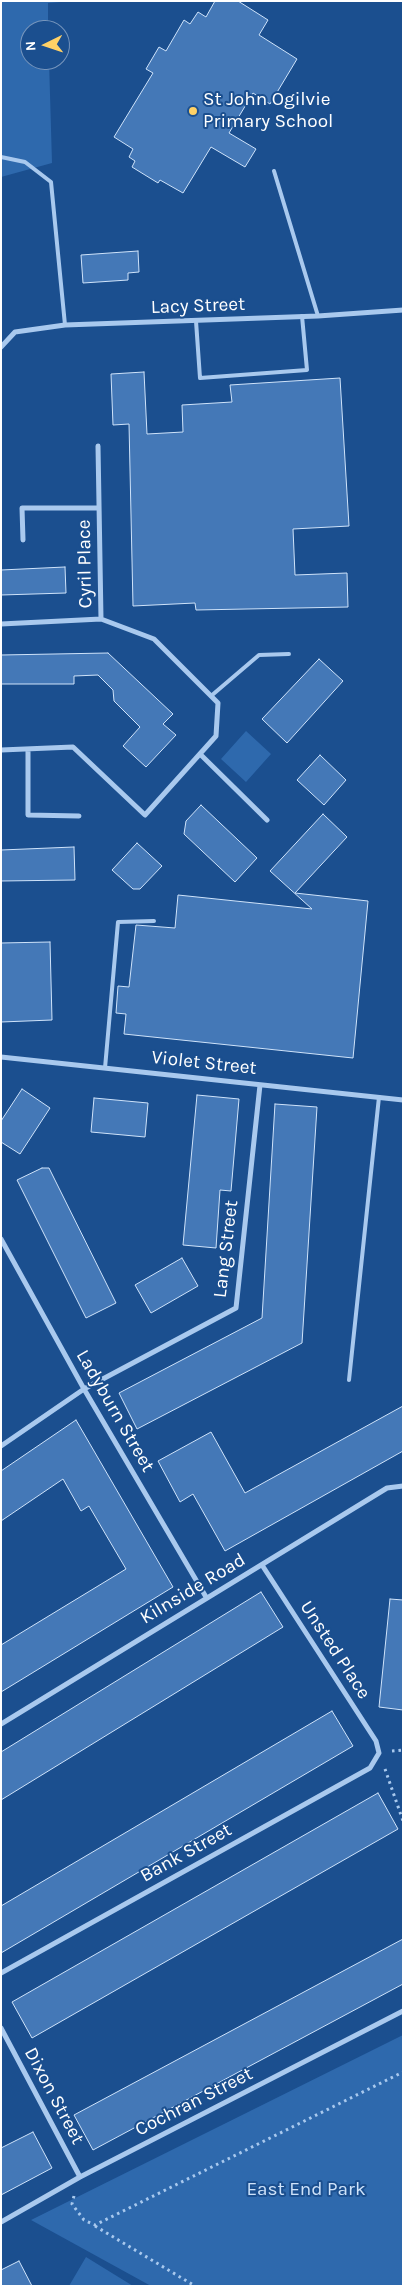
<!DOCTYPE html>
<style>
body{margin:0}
#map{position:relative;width:404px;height:2287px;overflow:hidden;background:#1b4f8f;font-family:Karla,sans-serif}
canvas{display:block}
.frame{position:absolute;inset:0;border:2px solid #fff;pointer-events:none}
.north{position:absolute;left:20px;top:20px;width:50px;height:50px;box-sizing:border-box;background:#1b4f8f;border:1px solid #7695bc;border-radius:50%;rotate:266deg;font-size:14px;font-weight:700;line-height:20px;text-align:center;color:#fff}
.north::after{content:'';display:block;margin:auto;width:18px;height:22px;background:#ffd166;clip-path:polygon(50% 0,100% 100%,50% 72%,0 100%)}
</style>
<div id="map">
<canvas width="404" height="2287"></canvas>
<div class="frame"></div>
<div class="north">N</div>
</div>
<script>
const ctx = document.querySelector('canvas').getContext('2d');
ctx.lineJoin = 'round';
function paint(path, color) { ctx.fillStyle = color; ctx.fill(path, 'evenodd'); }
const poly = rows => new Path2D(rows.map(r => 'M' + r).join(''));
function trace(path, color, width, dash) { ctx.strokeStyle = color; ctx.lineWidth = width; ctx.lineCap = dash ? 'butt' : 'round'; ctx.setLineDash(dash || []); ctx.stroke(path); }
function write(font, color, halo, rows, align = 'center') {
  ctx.font = font + ' Karla,sans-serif'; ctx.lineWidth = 4; ctx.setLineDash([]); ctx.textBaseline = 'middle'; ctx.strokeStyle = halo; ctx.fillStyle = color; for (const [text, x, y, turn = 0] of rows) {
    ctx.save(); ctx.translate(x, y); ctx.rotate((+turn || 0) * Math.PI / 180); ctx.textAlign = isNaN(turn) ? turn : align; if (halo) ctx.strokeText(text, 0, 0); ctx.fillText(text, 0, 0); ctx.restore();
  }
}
const green = poly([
 [1,1,74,1,48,3,48,30,30,30,30,60,49,60,52,163,1,177],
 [246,731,271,754,246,782,221,759],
 [403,2035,403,2286,151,2286,31,2220],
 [86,2257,133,2286,69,2286]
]);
const building = poly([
 [215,1,238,1,268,20,259,35,297,59,270,104,253,93,229,133,256,149,245,167,211,147,183,193,160,180,158,183,132,167,135,161,129,157,133,149,114,137,153,73,146,69,159,47,166,51,184,20,190,24,198,12,206,17,215,1],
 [138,251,139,272,128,273,128,280,83,283,81,255,138,251],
 [144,372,147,434,183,432,182,405,232,402,230,385,340,378,349,526,293,529,295,575,347,573,348,607,196,610,195,603,133,606,129,424,113,425,111,374,144,372],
 [65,567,66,593,1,595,1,570,65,567],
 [108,653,173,714,163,724,176,735,146,767,123,746,140,727,114,701,113,690,98,675,74,676,74,684,1,684,1,655,108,653],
 [319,659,343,681,287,743,262,719,319,659],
 [320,755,346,780,324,805,297,780,320,755],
 [201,805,257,858,235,882,184,834,186,821,201,805],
 [323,814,347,837,295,893,368,901,353,1058,124,1034,126,1014,116,1013,118,986,129,987,136,925,175,928,178,895,312,909,270,871,323,814],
 [137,843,162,866,140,889,133,889,112,870,137,843],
 [74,847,75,880,1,881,1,850,74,847],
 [50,942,52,1020,1,1022,1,943,50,942],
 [22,1089,50,1108,20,1154,1,1142,1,1121,22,1089],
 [197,1095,239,1099,231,1191,220,1190,216,1248,183,1245,197,1095],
 [94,1098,148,1103,145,1137,91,1132,94,1098],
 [275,1104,317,1107,302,1343,137,1429,119,1393,262,1318,275,1104],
 [42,1168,49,1168,116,1303,86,1318,17,1180,42,1168],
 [182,1258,198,1286,151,1313,135,1285,182,1258],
 [403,1406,403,1451,225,1551,193,1494,180,1502,158,1461,211,1432,245,1493,403,1406],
 [76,1420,173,1587,1,1692,1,1645,126,1569,89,1506,81,1511,63,1479,1,1521,1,1471,76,1420],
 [261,1592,283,1627,1,1800,1,1752,261,1592],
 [390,1599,403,1600,403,1710,379,1707,390,1599],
 [332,1711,353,1746,1,1953,1,1906,332,1711],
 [378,1793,398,1829,32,2038,12,2002,378,1793],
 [403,1939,403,1984,93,2150,74,2115,403,1939],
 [33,2132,52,2168,1,2195,1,2148,33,2132],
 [19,2261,32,2286,1,2286,1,2270,19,2261]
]);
const path = poly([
 [392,1751,403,1750],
 [385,1769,403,1821],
 [74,2196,72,2204,84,2220,95,2225,403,2072],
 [95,2226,195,2286]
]);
const service = poly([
 [1,157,25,162,51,182,65,325],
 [274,171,318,316],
 [196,321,200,378,307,370,302,316],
 [211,696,259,655,289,654],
 [105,1068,118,922,154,921],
 [349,1380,379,1097]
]);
const minor = poly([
 [1,347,15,332,65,325,318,316,403,310],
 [98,446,101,619],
 [23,540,22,508,99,508],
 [1,624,101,619,154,639,218,703,216,736,145,815,73,747,1,750],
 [28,749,28,815,79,816],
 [200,754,267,820],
 [1,1057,403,1100],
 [1,1239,84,1389,206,1597],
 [1,1446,84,1389,236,1308,260,1085],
 [1,1724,387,1488,403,1486],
 [1,1973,370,1768,379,1753,376,1741,262,1565],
 [1,2028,80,2177],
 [1,2222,80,2177,403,2011]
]);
const markers = [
 [193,111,5,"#ffd166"]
];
const poiNames = [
 ["St John Ogilvie",203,100],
 ["Primary School",203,122]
];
const streetNames = [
 ["Lacy Street",198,306,-2],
 ["Cyril Place",85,564,-91],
 ["Violet Street",204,1063,6],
 ["Lang Street",226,1249,-83],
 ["Ladyburn Street",115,1411,60],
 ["Kilnside Road",193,1589,-31],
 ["Unsted Place",335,1650,57],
 ["Bank Street",186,1853,-29],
 ["Dixon Street",54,2096,62],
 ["Cochran Street",194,2102,-27]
];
const parkNames = [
 ["East End Park",306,2190]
];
paint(green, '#2e69ad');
paint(building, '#4478b7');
trace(building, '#cfe3fa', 1);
trace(path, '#a9c9ee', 3, [2.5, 4]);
trace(service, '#a9c9ee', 4);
trace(minor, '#a9c9ee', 5);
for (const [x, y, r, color] of markers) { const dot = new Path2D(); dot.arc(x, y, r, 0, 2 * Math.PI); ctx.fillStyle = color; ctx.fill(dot); trace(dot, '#1b4f8f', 2); }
write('19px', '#fff', '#1b4f8f', poiNames, 'left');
write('19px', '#fff', '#1b4f8f', streetNames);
write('19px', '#cfe3fa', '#1b4f8f', parkNames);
</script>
